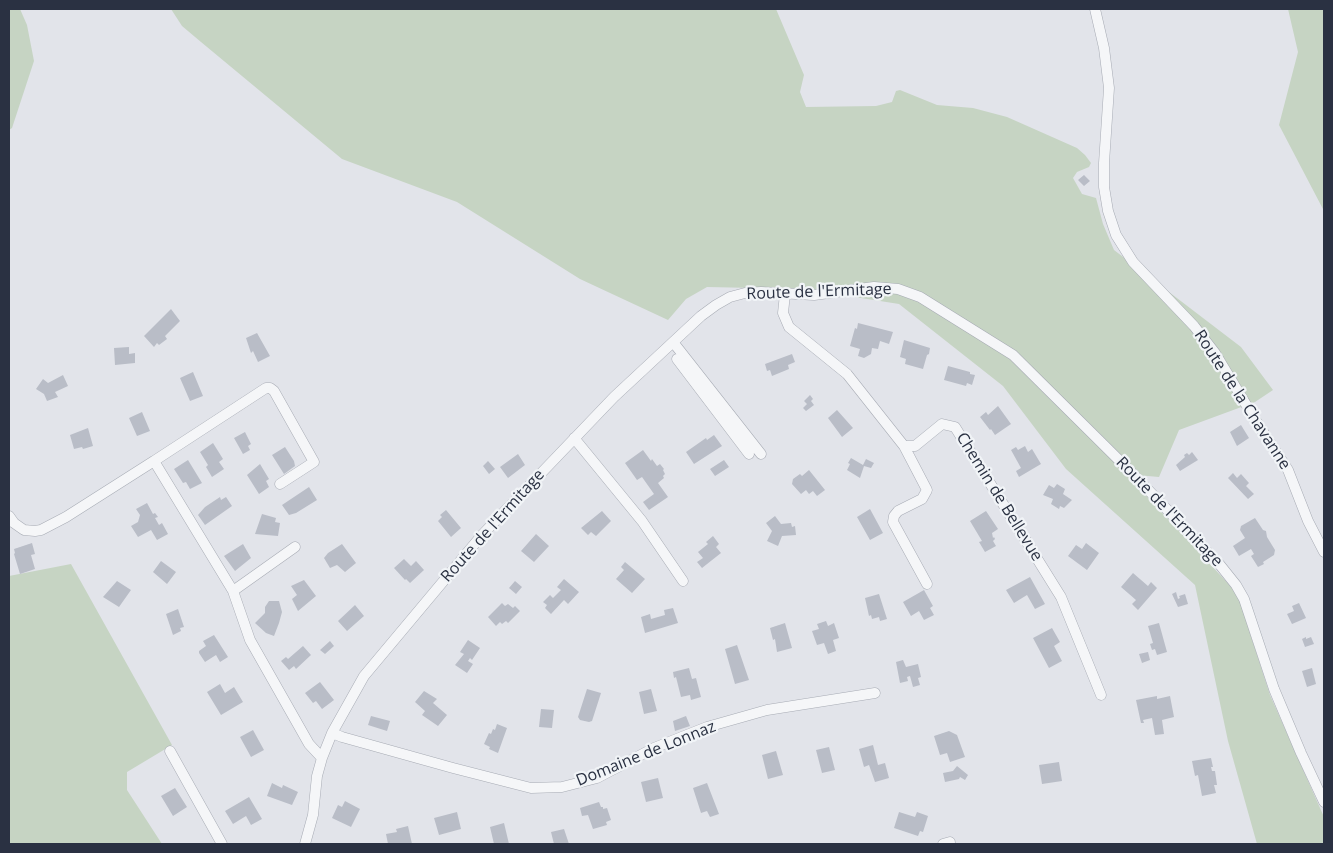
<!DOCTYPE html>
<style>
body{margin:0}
#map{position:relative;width:1333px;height:853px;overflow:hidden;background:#e2e4ea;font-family:"Open Sans",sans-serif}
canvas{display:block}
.frame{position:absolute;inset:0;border:10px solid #2a3142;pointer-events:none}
</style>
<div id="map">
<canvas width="1333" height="853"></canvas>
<div class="frame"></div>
</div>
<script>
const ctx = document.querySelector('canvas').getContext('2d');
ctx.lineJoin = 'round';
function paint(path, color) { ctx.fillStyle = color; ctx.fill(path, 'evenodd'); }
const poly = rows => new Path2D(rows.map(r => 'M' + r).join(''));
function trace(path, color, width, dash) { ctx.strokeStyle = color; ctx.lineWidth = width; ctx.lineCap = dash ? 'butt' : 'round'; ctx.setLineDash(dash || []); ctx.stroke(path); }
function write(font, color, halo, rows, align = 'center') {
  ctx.font = font + ' "Open Sans",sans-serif'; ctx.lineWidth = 4.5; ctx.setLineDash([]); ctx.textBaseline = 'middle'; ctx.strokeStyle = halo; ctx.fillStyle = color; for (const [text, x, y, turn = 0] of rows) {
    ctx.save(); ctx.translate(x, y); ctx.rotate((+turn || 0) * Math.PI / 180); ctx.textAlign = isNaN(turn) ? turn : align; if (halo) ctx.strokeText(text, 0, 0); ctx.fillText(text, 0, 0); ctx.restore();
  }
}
const green = poly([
 [9,9,20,9,27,25,34,61,12,128,9,130],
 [171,9,776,9,804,75,800,92,806,107,876,106,892,102,896,91,900,90,937,105,973,108,1007,117,1077,148,1085,155,1091,163,1089,167,1077,172,1073,178,1082,194,1096,198,1103,224,1114,250,1241,347,1273,390,1255,402,1179,430,1159,477,1126,474,1237,593,1270,695,1324,817,1324,844,1257,844,1228,741,1195,585,1066,469,1003,386,899,304,804,289,707,287,686,299,668,320,580,279,457,202,342,159,201,42,182,26],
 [1288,9,1324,9,1324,211,1279,125,1298,52],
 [71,564,172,745,127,772,127,790,162,844,9,844,9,576]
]);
const building = poly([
 [1084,175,1090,181,1084,186,1078,180],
 [171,309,180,321,165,336,167,339,159,345,157,343,154,347,144,336],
 [858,323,893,332,889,344,880,341,878,349,872,348,871,354,864,358,858,356,860,349,850,346,855,328,857,329],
 [257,333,270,356,258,362,253,351,251,353,246,338],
 [904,340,930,348,929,354,927,355,923,369,905,364,906,359,900,357],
 [129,347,129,354,135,353,135,363,115,365,114,348],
 [792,354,795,362,788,365,789,369,772,376,770,370,767,371,765,364],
 [948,366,970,372,970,374,975,375,972,385,967,383,966,386,944,380],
 [193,372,203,396,190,401,180,378],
 [63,375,68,386,55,392,58,397,47,401,44,394,36,389,43,379,48,383],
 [810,395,813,399,811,401,814,405,806,411,803,408,807,404,804,401],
 [998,406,1011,424,995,435,991,429,990,430,980,417,986,412,988,415],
 [837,410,853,428,842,437,828,418],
 [142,412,150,431,137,436,129,418],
 [1241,425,1249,438,1237,446,1230,432],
 [88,428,93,446,83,449,82,447,74,449,70,435],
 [245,432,251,444,248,446,250,450,243,454,234,438],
 [714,435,722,446,694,464,686,452,706,438,707,440],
 [213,443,223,459,219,462,224,469,212,477,206,467,208,465,200,452],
 [1025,446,1028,452,1032,449,1041,464,1019,477,1016,471,1021,468,1011,450,1016,447,1018,450],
 [285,447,294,461,295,466,284,474,272,455],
 [643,450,651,461,652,459,657,466,660,464,664,469,663,470,665,474,663,476,664,478,658,483,668,497,649,510,643,502,654,494,642,477,637,480,625,463],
 [1192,452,1198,460,1180,471,1176,465,1185,457,1184,455,1187,453,1189,455],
 [518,454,525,465,508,478,500,467],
 [851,458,863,465,866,459,874,463,871,468,864,466,860,478,847,470,850,464,848,463],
 [188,460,202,483,190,489,186,482,183,483,174,469],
 [724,460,729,467,715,476,710,469],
 [488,461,495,469,489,474,483,466],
 [260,464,269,479,266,481,269,487,259,494,247,475],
 [809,470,825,490,817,496,813,491,809,494,806,490,801,494,792,484,793,479,800,474,802,476],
 [1233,473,1237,478,1241,474,1249,483,1246,486,1254,494,1248,499,1228,478],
 [1057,484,1065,489,1063,494,1072,500,1064,508,1060,506,1059,509,1051,504,1053,499,1043,495,1049,485,1054,488],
 [309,487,317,500,296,513,289,515,282,505],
 [220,497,221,500,226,497,232,506,205,525,198,515,205,507],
 [147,503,153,514,155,513,158,517,155,518,159,525,162,523,168,534,157,540,151,530,138,537,131,526,138,522,140,515,136,509],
 [870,509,883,533,870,540,857,517],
 [446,510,461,528,451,537,438,521,442,517,440,515],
 [602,511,611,521,596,536,591,532,588,535,581,528],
 [986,511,998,529,992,533,993,538,994,537,995,539,993,541,996,546,985,552,979,542,982,541,970,521],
 [262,514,276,518,275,522,280,523,278,536,255,534],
 [775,516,781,524,791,523,792,527,795,526,796,535,782,536,778,546,767,541,772,531,766,523],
 [1255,518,1263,530,1266,531,1267,537,1275,550,1274,555,1263,562,1264,564,1258,567,1251,556,1254,554,1251,549,1239,556,1233,546,1245,538,1240,530,1241,526],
 [536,534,549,546,534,562,521,551],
 [713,536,719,544,716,547,721,553,702,568,697,562,703,558,698,552,708,544,706,542],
 [32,543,35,554,31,555,35,569,20,574,14,554,15,553,14,549],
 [1086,543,1099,553,1087,570,1068,556,1076,545,1082,549],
 [243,544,251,558,235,571,224,556],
 [342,544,356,563,345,572,337,565,330,568,324,558,328,553],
 [404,559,411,566,416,561,424,570,410,583,406,579,405,580,394,568],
 [161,561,176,572,167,584,153,572],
 [625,562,645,579,632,593,616,579,624,570,621,567],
 [1133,573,1148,586,1151,582,1157,588,1138,610,1132,604,1136,600,1121,587],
 [1030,577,1045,604,1035,609,1027,595,1014,603,1006,590],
 [564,579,579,592,568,604,564,600,551,614,545,608,547,605,543,602,550,595,553,598,561,590,557,587],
 [304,580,316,596,298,611,292,599,297,595,291,586],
 [117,581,131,590,119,607,103,597],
 [515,581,522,587,516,594,509,588],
 [924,590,933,606,930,608,934,615,924,620,919,611,911,616,903,602],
 [1176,592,1178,599,1180,598,1179,596,1185,594,1188,604,1178,607,1172,594],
 [879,594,887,619,880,621,879,617,872,619,871,615,869,616,865,598],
 [269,601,279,601,282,612,279,623,274,636,266,633,255,623,265,613,265,607],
 [502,603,505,606,508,604,513,608,515,606,520,611,508,623,506,621,502,624,500,622,496,626,488,617],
 [1299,603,1306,618,1292,624,1287,614,1294,611,1292,606],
 [355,605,364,616,347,631,338,621],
 [673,608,678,623,645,633,641,617,650,614,651,619,665,615,664,610],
 [178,609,184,627,180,628,181,631,173,635,166,614],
 [826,621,828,626,834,623,839,638,833,640,836,651,828,654,824,643,817,645,812,631,819,629,817,624],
 [785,623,792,648,777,652,775,639,773,640,770,628],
 [1159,623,1167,652,1157,655,1155,649,1152,650,1150,644,1153,643,1148,626],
 [1052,628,1060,642,1054,646,1062,661,1049,668,1033,638],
 [214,635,228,657,220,662,216,655,205,662,199,653,199,651,206,646,203,641],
 [1306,637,1306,639,1311,637,1314,644,1305,647,1302,639],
 [468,640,480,648,472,660,470,658,468,661,473,664,467,673,455,665,464,654,460,652],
 [330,641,334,646,325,654,320,650],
 [737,645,749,680,735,684,725,649],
 [303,646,311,655,296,669,294,666,289,670,281,661,286,657,288,659],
 [1148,652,1150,660,1142,663,1139,654],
 [903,660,906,667,918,664,921,677,918,678,920,685,913,687,910,676,907,677,908,681,900,683,896,662],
 [689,668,692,679,696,678,701,697,691,700,690,695,681,697,676,677,674,678,673,672],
 [1312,668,1316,684,1307,687,1302,671],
 [320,682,334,700,322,709,316,701,313,703,305,693],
 [220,684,225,693,234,687,243,702,221,715,207,692],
 [587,689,601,693,592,721,589,722,580,720,578,717],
 [651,689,657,711,644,714,639,692],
 [424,691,437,699,433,703,447,715,438,726,422,715,425,711,415,702],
 [1157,696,1157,699,1170,696,1174,717,1162,720,1164,734,1155,735,1152,718,1143,720,1144,723,1141,723,1136,700],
 [541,709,554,710,552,728,539,727],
 [371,716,390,721,387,731,368,725],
 [686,716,690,726,675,731,673,721],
 [497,724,507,728,498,753,489,749,490,747,484,744,489,733,491,734,493,729,495,730],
 [253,730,264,750,251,757,240,737],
 [949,731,957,735,965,757,950,762,947,753,940,755,934,736],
 [873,745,878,765,885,763,889,778,875,782,869,765,864,767,859,749],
 [829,747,835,770,822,773,816,750],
 [776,751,783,775,768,779,762,755],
 [1211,758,1213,767,1211,767,1212,771,1215,771,1217,785,1214,785,1216,793,1202,796,1198,775,1195,776,1192,761],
 [1059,762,1062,781,1042,784,1039,765],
 [957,766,968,775,965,780,960,777,959,779,945,782,943,773,953,771],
 [658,778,663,798,646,802,641,782],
 [272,783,282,788,283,785,298,792,292,805,267,796],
 [707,783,719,814,710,817,707,811,701,813,693,788],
 [175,788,187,807,173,816,161,796],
 [249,797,262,819,251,825,246,816,233,824,225,811],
 [345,801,360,809,351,827,332,818,338,805,342,807],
 [599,802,601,807,603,807,603,809,607,808,611,820,606,822,607,825,593,829,588,815,582,816,580,808],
 [457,812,461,829,439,835,434,818],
 [899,812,915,817,917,812,928,816,923,832,920,831,918,836,894,828],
 [504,823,509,844,494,844,490,827],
 [408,826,412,844,388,844,386,834,397,832,396,829],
 [564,829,569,844,554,844,551,832]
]);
const minor = poly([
 [1095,9,1104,48,1109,88,1104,163,1104,187,1108,211,1116,235,1133,262,1194,326,1215,353,1256,421,1288,470,1308,521,1324,552],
 [785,294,783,313,789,327,847,374,904,446,915,446,942,424,955,427,1061,597,1101,695],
 [673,342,761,454],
 [677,359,749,454],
 [574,438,642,521,683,581],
 [904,446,927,490,922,499,898,511,894,516,893,522,927,584],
 [154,461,266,388,270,388,274,391,314,462,280,484],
 [9,516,14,523,24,530,35,531,41,530,66,517,154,461,233,591,250,640,309,744,322,758],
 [233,591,295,547],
 [332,733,342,737,453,768,531,788,562,787,597,778,654,748,707,727,767,710,875,693],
 [170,751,222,844],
 [305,844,313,815,317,776,322,758,332,733,364,676,482,535,614,397,701,316,716,305,730,297,745,293,761,292,814,295,874,287,898,289,920,297,1013,355,1135,476,1220,565,1236,585,1244,599,1274,689,1301,753,1324,802],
 [943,844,950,842]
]);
const streetNames = [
 ["Route de l'Ermitage",819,292,-2],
 ["Route de la Chavanne",1242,400,57],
 ["Chemin de Bellevue",999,497,58],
 ["Route de l'Ermitage",1169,512,46],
 ["Route de l'Ermitage",493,526,-48],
 ["Domaine de Lonnaz",646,754,-22]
];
paint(green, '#c6d4c3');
paint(building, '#b9bdc7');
trace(minor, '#a7abb4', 11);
trace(minor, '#f5f6f8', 10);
write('16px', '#2a3142', '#f1f4f7', streetNames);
</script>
